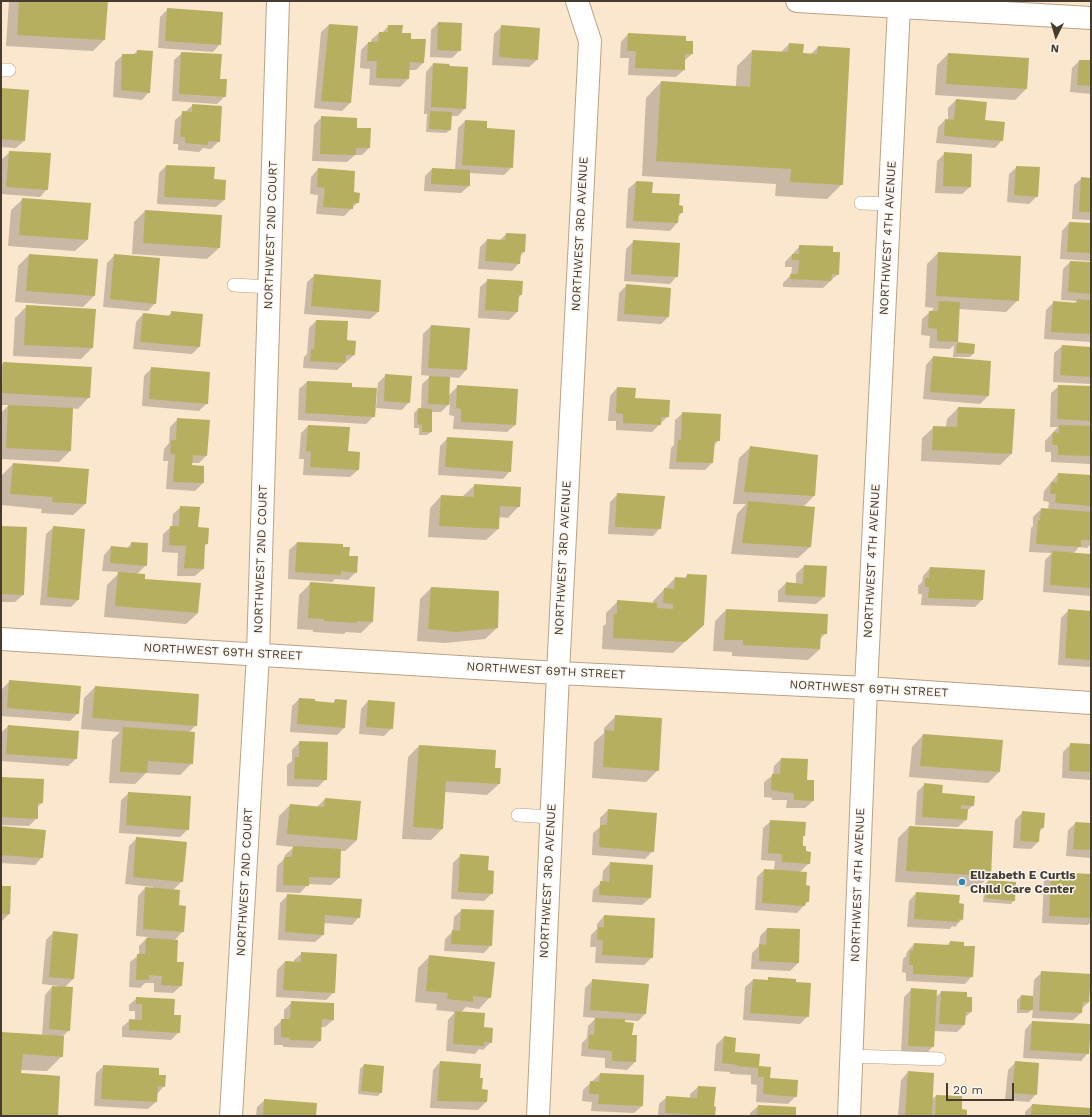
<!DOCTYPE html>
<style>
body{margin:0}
#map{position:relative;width:1092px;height:1117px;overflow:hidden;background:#fbe6ce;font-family:"Work Sans",sans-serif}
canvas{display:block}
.frame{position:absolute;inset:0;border:2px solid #453b2e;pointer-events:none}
.north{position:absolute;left:1036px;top:16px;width:40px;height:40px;-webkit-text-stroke:3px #fbf6f0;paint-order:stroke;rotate:185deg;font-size:11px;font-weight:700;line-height:16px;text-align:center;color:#453b2e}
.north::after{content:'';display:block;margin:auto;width:14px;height:18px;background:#453b2e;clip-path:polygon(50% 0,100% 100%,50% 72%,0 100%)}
.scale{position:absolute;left:946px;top:1083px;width:68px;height:18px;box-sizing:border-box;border:2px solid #453b2e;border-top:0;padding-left:5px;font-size:12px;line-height:14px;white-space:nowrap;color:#453b2e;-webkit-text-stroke:3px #fbf6f0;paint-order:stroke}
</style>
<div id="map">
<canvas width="1092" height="1117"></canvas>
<div class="frame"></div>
<div class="north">N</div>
<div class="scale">20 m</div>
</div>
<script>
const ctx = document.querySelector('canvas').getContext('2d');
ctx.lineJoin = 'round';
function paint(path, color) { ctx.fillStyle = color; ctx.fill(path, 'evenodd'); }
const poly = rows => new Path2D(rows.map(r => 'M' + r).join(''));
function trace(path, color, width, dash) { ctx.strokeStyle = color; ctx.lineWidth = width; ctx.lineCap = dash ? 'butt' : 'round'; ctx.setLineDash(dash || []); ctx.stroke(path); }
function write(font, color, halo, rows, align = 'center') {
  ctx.font = font + ' "Work Sans",sans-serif'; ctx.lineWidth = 3; ctx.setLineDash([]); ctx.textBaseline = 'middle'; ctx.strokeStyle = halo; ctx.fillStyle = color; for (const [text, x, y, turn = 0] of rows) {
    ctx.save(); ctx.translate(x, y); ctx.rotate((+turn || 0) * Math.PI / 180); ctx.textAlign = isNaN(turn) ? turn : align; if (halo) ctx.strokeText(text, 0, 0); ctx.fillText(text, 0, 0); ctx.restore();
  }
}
const shadow = poly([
 [9,1,107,1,104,40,93,51,6,46],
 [168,9,220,44,213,52,158,48,160,17],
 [438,23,460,50,452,58,430,57,431,30],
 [329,25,357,27,350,103,342,111,314,108,321,32],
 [388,26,410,40,423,63,416,70,408,70,408,79,400,87,369,85,370,69,360,68,361,50,368,43,371,43,371,40,379,33,382,33],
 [502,26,537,60,529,67,492,65,494,34],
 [628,34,685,42,692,54,684,61,684,70,676,77,628,75,629,58,620,58,621,42],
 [789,44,802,54,810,55,818,47,842,184,827,199,775,196,776,184,642,176,646,98,661,82,736,87,737,66,752,51,781,52],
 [137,51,149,92,142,100,113,97,115,62,123,55,133,55],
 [182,53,219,80,225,96,217,104,172,101,174,60],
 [948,54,1026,89,1015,100,935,95,937,65],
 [1079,61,1091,61,1091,94,1070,92,1072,68],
 [433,64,465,108,458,116,451,116,450,130,446,133,426,132,427,114,424,114,426,72],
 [1,89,24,141,16,148,1,147],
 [956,100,984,121,1002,140,995,148,936,143,938,127,945,120,948,120,948,108],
 [193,105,219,141,211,149,203,148,199,152,178,150,178,144,173,144,175,120],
 [322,117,356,129,369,148,362,155,355,155,347,162,312,161,314,125],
 [465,121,486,129,512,167,504,175,469,173,469,186,461,193,424,191,425,176,432,169,455,170,458,128],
 [10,152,47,189,40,197,1,194,2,159],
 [945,153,970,187,962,194,935,193,937,161],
 [166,166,213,180,224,200,216,207,157,204,159,173],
 [1017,167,1037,196,1029,204,1007,202,1009,174],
 [318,169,353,193,358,202,344,216,316,214,318,195,310,194,311,177],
 [1082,178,1091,179,1091,220,1072,219,1074,185],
 [636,182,651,194,678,206,682,212,678,217,677,223,670,231,626,228,628,189],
 [23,199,87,240,75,251,8,246,11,210],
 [145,211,219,248,207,259,132,254,134,222],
 [1069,223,1091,224,1091,261,1060,259,1062,231],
 [506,234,524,252,520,256,519,263,512,271,478,269,480,247,487,240,499,241],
 [634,241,677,276,670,284,624,281,626,249],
 [800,246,838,274,823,288,783,287,783,283,791,275,792,267,785,267,785,262],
 [938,253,1018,300,1006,312,959,309,957,342,955,343,974,345,973,354,970,357,953,357,954,345,950,349,929,348,930,336,921,335,922,319,930,312,931,312,934,308,925,307,927,264],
 [29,255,94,296,83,307,15,302,18,266],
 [115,255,155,303,148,311,103,307,107,263],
 [1070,262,1091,263,1091,342,1044,339,1046,310,1054,302,1074,303,1077,301,1061,300,1063,269],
 [315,275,380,281,378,312,370,319,304,314,307,282],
 [488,280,521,295,518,298,517,312,509,320,478,318,480,287],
 [627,285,668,317,661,324,617,321,619,293],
 [27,306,92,348,81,359,13,356,15,318],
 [172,312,199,347,192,354,133,349,136,322,143,314,167,317],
 [316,321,346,341,354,355,337,370,303,368,304,357,307,354,309,328],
 [431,326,469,329,466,370,459,378,449,377,449,395,458,386,515,425,507,432,453,429,454,416,449,415,450,403,441,412,431,412,431,432,427,435,419,435,419,428,414,428,414,413,418,409,421,409,422,384,431,376,421,375,423,334],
 [1062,346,1091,348,1091,384,1053,382,1054,353],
 [933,357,990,362,988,396,980,404,923,399,926,365],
 [3,363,89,397,78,409,72,408,70,451,59,462,1,459,1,413,9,405,1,405,1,366],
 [152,368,207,403,199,411,142,406,144,376],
 [386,375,409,402,402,410,376,408,378,383],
 [307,382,351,384,351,388,374,416,366,424,298,420,299,389],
 [1059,386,1091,387,1091,464,1051,462,1051,452,1045,452,1045,441,1058,427,1050,427,1051,393],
 [617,388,634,399,668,416,652,432,616,430,616,421,608,421,610,396],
 [958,408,1011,454,1000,465,921,461,922,438,934,427,946,427,947,419],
 [683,413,719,440,713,446,712,463,705,470,669,469,671,448,674,445,675,420],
 [178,419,206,456,199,463,191,463,191,466,203,483,195,491,166,489,168,461,163,461,164,449,169,443,170,427],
 [308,426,347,452,358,470,350,477,303,475,304,459,299,459,301,433],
 [448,438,510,471,503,479,438,475,440,446],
 [751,447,814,496,803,507,810,547,798,558,731,554,737,514,746,504,733,504,739,458],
 [13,464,88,470,85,504,73,515,41,513,42,509,1,505,2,475],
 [1058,474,1091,476,1091,544,1087,548,1079,547,1073,554,1091,555,1091,596,1043,592,1045,560,1052,553,1029,552,1031,528,1033,526,1033,517,1041,509,1048,510,1049,502,1043,501,1044,491],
 [475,485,519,506,508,518,498,517,498,529,486,540,428,537,430,508,441,496,463,496],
 [618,494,660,528,653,536,608,534,610,502],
 [181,507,197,528,207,544,204,546,203,569,195,576,177,576,178,553,162,552,163,534,171,527,172,527,173,514],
 [1,527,23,595,15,602,1,602],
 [54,527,78,600,71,607,40,605,46,534],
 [132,543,146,565,136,575,198,613,186,624,104,617,107,585,120,572,102,571,104,555,111,547,126,549],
 [297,543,342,548,356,572,348,580,335,579,332,582,288,579,289,550],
 [804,566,826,567,824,597,816,604,778,602,778,591,786,583,796,584,796,574],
 [930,568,982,600,975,607,921,605,922,594,918,594,918,586,922,582,923,576],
 [687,575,691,636,673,653,602,649,603,626,606,624,606,613,618,601,653,603,653,601,675,578,684,579],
 [311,583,372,622,361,633,346,632,344,634,313,632,313,630,297,629,299,595],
 [431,588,497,628,485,639,445,643,417,641,420,599],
 [726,610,826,633,820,639,820,649,808,660,732,656,732,652,713,651,715,621],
 [1069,610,1091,612,1091,667,1058,665,1061,618],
 [10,681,78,713,70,721,1,716,2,689],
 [95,687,196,725,189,732,192,763,180,775,146,773,135,784,109,783,112,740,120,732,81,729,84,698],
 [299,699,314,702,332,704,335,700,344,728,337,735,290,732,292,706],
 [368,701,392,728,384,736,359,734,361,709],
 [616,716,658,770,646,782,592,778,594,742,604,733,604,728],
 [8,726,76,759,68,766,1,761,1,733],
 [923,735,999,772,988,783,909,777,912,747],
 [300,742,326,779,318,787,287,786,287,765,292,761,292,750],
 [1071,744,1091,745,1091,780,1062,778,1063,752],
 [419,746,494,768,499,784,487,795,445,792,442,829,431,840,402,839,408,757],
 [781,759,806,781,813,801,805,808,786,808,787,800,772,800,772,798,764,797,764,782,773,775,774,766],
 [1,778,42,803,37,807,37,818,29,826,1,825],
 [924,785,941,794,973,805,966,812,966,820,958,827,915,825,917,792],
 [129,793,188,829,180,837,119,833,121,800],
 [325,799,357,840,345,851,340,851,339,878,331,885,308,884,300,893,276,892,277,866,285,858,285,855,294,847,276,845,279,816,290,805,317,807],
 [608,810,653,851,645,859,592,855,593,833,600,827,600,818],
 [1023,812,1044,814,1043,828,1039,832,1038,842,1031,849,1013,848,1015,820],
 [771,821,804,836,802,837,802,847,805,852,809,863,800,872,808,901,797,913,755,910,757,877,764,870,774,870,775,861,761,860,763,828],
 [1076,823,1091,824,1091,858,1066,856,1068,830],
 [1,827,42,857,35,865,1,863],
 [909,827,992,832,990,876,978,887,895,882,898,838],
 [137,838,182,881,173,890,178,906,183,931,174,941,175,963,181,986,173,993,154,992,154,983,145,983,140,988,129,987,130,962,139,955,139,946,148,937,136,936,138,896,145,888,153,889,153,887,125,884,129,846],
 [461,855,487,871,492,893,484,901,451,899,453,863],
 [610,863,650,898,642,905,592,902,593,890,602,882,603,871],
 [1052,873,1091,875,1091,922,1088,925,1042,923,1044,880],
 [988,881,1014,900,1011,904,983,902,985,884],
 [1,887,10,887,9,914,1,922],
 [916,893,958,904,962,919,955,927,952,926,950,929,907,927,909,901],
 [288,895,359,917,352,925,323,923,323,935,315,942,278,940,280,903],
 [462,910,491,945,484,953,444,951,445,939,453,931,454,917],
 [604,916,652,957,644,965,595,963,596,947,590,947,591,935,597,929,597,924],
 [767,929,799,930,798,963,790,971,751,969,752,953,759,946,760,936],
 [54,932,73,979,64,988,69,1030,63,1036,62,1056,47,1071,21,1070,20,1074,57,1116,1,1116,1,1033,42,1036,45,995,52,987,59,987,59,986,42,984,46,940],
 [950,942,963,947,972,976,965,984,906,981,906,973,902,972,903,959,906,956,907,952,914,944,947,946],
 [302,953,334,992,326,1000,276,997,277,970,285,962,294,963,294,960],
 [430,956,490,997,479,1009,466,1007,461,1012,483,1028,491,1042,483,1050,479,1049,475,1054,446,1051,448,1020,455,1012,436,1010,437,1004,415,1002,418,968],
 [1042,972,1091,975,1091,988,1089,990,1089,1002,1081,1009,1081,1013,1073,1020,1032,1018,1033,1009,1028,1013,1017,1013,1017,1000,1021,996,1033,997,1034,980],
 [769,978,808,1016,800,1024,743,1020,745,987,753,980,767,981],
 [593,980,645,1014,638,1021,624,1020,631,1036,636,1036,635,1062,627,1070,605,1068,605,1058,581,1056,582,1043,587,1038,588,1026,596,1018,583,1017,585,988],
 [912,989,936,997,941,992,966,998,971,1012,964,1018,964,1025,957,1032,934,1031,933,1046,926,1054,901,1053,904,997],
 [137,998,173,1016,179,1032,171,1040,122,1037,122,1027,130,1020,135,1020,135,1011,129,1011,129,1005],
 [292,1002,333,1020,325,1027,321,1027,320,1041,313,1048,283,1047,283,1045,274,1045,274,1028,282,1020,284,1020,284,1010],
 [1032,1022,1088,1053,1081,1061,1023,1058,1025,1030],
 [724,1037,734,1053,758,1067,769,1078,796,1096,788,1104,756,1102,757,1085,751,1084,751,1075,730,1074,730,1072,714,1071,716,1045],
 [440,1062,479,1078,481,1090,486,1102,478,1110,430,1108,433,1070],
 [1015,1063,1036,1094,1029,1102,1005,1100,1008,1070],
 [364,1065,381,1092,378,1096,358,1094,360,1069],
 [104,1066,158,1076,164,1086,157,1094,156,1102,148,1109,94,1106,96,1073],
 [908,1072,931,1100,936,1096,961,1110,966,1116,898,1116,901,1080],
 [600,1074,642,1106,634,1113,591,1111,592,1102,582,1101,583,1090],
 [698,1087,713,1107,715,1107,714,1116,658,1116,659,1104,667,1097,690,1099,690,1094],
 [265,1100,315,1116,256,1116,257,1107],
 [1032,1105,1090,1116,1025,1116,1025,1112],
 [758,1106,795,1116,750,1116,750,1113]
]);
const building = poly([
 [19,1,108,1,105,40,17,35],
 [167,8,223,12,221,45,165,41],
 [438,22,462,23,461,51,437,50],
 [329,24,358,26,351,103,321,101],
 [388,25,403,25,402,33,411,33,411,39,426,39,424,63,410,62,409,79,376,78,377,61,367,61,368,42,378,42,379,32,388,32],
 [501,25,540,28,538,60,499,57],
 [628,33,686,36,686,41,693,41,693,54,685,54,685,70,635,68,636,51,627,51],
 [789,43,804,44,803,53,817,54,818,46,850,48,843,185,790,182,791,169,656,161,661,81,750,87,752,50,788,52],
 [137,50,153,51,150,93,121,90,122,54,137,54],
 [181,52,222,54,220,79,227,79,226,97,179,94],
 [948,53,1029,58,1027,89,946,84],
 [1079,60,1091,60,1091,86,1077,85],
 [433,63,449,64,450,66,468,67,466,109,431,107],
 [1,88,29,90,25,141,1,139],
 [956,99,987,102,985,120,1005,122,1003,141,944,136,945,119,954,120],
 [192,104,222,106,220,142,208,141,208,145,185,143,185,137,180,137,182,111,192,112],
 [430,111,452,112,451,130,429,129],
 [321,116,357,118,357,128,371,128,370,148,356,148,356,155,320,154],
 [465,120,487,121,487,128,515,130,513,168,462,165],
 [9,151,51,153,48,190,6,187],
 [944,152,972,154,971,187,943,186],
 [166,165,215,167,214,179,226,180,225,200,164,197],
 [1016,166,1040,167,1038,197,1014,195],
 [318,168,355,171,354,192,360,193,359,203,353,203,353,209,323,207,325,188,317,187],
 [432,168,470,170,470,186,431,184],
 [1081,177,1091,178,1091,212,1079,212],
 [636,181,653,182,652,193,680,194,679,205,683,206,683,213,679,213,678,223,633,221],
 [22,198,91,203,88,240,19,235],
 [145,210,222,215,220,248,143,243],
 [1069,222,1091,223,1091,253,1067,252],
 [506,233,526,234,525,252,521,252,520,264,485,261,487,239,505,240],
 [633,240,680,243,678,277,631,274],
 [799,245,833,246,833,252,840,252,839,275,832,274,831,281,790,279,790,274,798,274,799,260,792,260,792,254,799,254],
 [938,252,1021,256,1019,301,936,296],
 [29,254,98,259,95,296,26,291],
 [114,254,160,258,156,304,110,299],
 [1070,261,1091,262,1091,294,1068,292],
 [314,274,381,280,379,312,311,306],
 [487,279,523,281,522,295,519,295,518,312,485,310],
 [626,284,671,288,669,317,624,314],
 [1077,299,1091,300,1091,334,1051,332,1053,301,1077,303],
 [939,301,960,302,958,342,937,341,937,329,928,328,929,311,938,311],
 [26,305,96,309,93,348,24,345],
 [171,311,203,314,200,347,140,342,143,313,171,316],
 [316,320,348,321,347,340,356,341,355,355,346,355,345,363,310,361,311,349,314,349],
 [431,325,470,328,467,370,428,368],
 [957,342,975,344,974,354,956,353],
 [1062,345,1091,347,1091,377,1060,375],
 [933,356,991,361,989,396,930,392],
 [3,362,92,367,90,398,2,393],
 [151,367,210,372,208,404,149,399],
 [385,374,412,376,410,403,384,401],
 [429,376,450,377,449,405,428,404],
 [307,381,352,383,352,387,377,388,375,417,305,413],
 [457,385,518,389,516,425,461,422,461,409,456,408],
 [1058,385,1091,386,1091,421,1057,419],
 [617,387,636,388,635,398,670,400,669,417,661,417,661,425,623,423,623,414,616,413],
 [8,405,73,408,71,451,6,448],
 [958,407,1015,409,1012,454,932,450,933,426,957,427],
 [418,408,432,409,432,432,422,432,422,425,417,424],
 [682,412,721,414,720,441,715,441,713,463,676,462,678,440,681,440],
 [177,418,210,420,207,456,193,455,192,465,204,466,204,483,173,482,175,454,170,454,171,440,176,440],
 [308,425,350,427,348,451,360,452,359,470,310,467,311,452,306,451],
 [1059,425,1091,426,1091,456,1058,455,1058,445,1052,445,1053,432,1059,433],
 [447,437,513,441,511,472,445,467],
 [750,446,818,455,815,496,744,492],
 [13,463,89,469,86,504,52,502,53,497,10,494],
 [1058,473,1091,475,1091,506,1055,503,1056,494,1050,494,1051,482,1057,483],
 [474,484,521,487,520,507,500,506,499,529,439,526,441,495,474,497],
 [617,493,665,496,661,529,615,527],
 [748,501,815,507,811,547,742,543],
 [180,506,200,507,198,527,209,528,208,544,205,544,204,569,184,568,186,546,169,545,170,526,179,526],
 [1041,508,1091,512,1091,540,1081,540,1081,547,1036,544,1038,520,1040,520],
 [1,526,27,527,24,595,1,594],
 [53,526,85,529,79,600,47,597],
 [131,542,148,543,147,566,110,563,111,546,131,548],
 [297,542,343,544,343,547,350,547,349,556,358,556,357,573,341,571,341,575,295,572],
 [1052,551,1091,554,1091,588,1050,585],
 [804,565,827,566,825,597,785,595,786,582,803,584],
 [930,567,985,570,983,600,928,598,929,587,925,587,925,578,929,578],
 [118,572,145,574,145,579,201,583,198,613,115,606],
 [687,574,707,575,704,625,685,642,613,638,614,614,617,614,617,600,657,603,657,608,673,609,673,604,663,603,664,588,674,589,675,577,687,578],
 [310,582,375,587,373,622,357,621,357,623,324,621,324,619,308,618],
 [431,587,499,591,498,628,457,632,428,629],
 [726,609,828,614,827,634,821,634,820,649,743,645,743,640,724,640],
 [1068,609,1091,611,1091,660,1065,658],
 [9,680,81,686,79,714,7,708],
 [95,686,199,694,197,726,92,718],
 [299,698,315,699,315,701,335,703,335,699,347,700,345,728,297,724],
 [368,700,395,702,393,729,366,727],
 [615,715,662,718,659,771,603,767,605,730,614,731],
 [8,725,79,731,77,759,6,754],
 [123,727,195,732,193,764,148,761,147,773,120,772],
 [923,734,1003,740,1000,772,920,766],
 [299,741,328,742,327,780,294,779,295,757,299,757],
 [1070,743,1091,744,1091,772,1069,771],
 [419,745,496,750,495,768,501,768,500,784,446,781,443,829,413,827],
 [781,758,808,759,807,780,814,780,814,801,794,800,794,793,779,792,779,791,771,790,772,774,780,774],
 [1,777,44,779,43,803,38,803,38,819,1,817],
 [924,783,943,785,942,793,975,796,974,806,961,805,961,809,968,809,967,820,922,817],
 [128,792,191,796,189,830,126,825],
 [325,798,361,801,357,840,287,834,290,804,324,807],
 [608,809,657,813,654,852,599,847,600,825,607,825],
 [1022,811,1045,813,1044,828,1040,828,1039,842,1020,841],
 [770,820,806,822,805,836,803,836,803,846,806,846,806,851,811,852,810,864,782,862,782,854,768,853],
 [1075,822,1091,823,1091,850,1073,849],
 [1,826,46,830,43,858,1,855],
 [909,826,993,831,991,876,906,871],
 [136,837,187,842,183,882,133,877],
 [293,846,341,849,340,878,309,877,309,886,283,885,284,857,292,857],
 [460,854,489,856,488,870,494,871,493,894,458,892],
 [610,862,653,865,651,898,599,895,600,881,609,882],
 [764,869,807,872,806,885,810,886,809,902,806,902,805,906,762,903],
 [1051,872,1091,874,1091,918,1049,916],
 [988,880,1016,882,1015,901,986,898],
 [1,886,11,886,10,914,1,914],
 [145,887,180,890,179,905,186,906,184,932,143,929],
 [916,892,960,895,959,903,964,904,963,920,959,919,958,922,914,919],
 [287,894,362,899,360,918,325,915,324,935,285,932],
 [461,909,494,910,492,946,451,944,452,930,460,931],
 [604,915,655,918,653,958,602,955,603,940,597,940,598,927,604,927],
 [767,928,800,929,799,963,759,961,759,944,766,945],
 [53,931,78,934,74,979,49,977],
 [146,938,178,940,177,962,184,962,182,986,161,985,162,976,149,975,149,980,136,980,137,954,145,954],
 [950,941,964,942,964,946,975,946,973,977,913,974,913,965,909,965,910,950,913,951,914,943,950,945],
 [301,952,337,954,335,993,283,990,285,961,301,962],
 [429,955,495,962,491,998,473,996,473,1002,447,999,448,993,426,991],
 [1041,971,1091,974,1089,1002,1083,1002,1082,1013,1039,1011],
 [768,977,796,979,796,982,811,983,809,1017,750,1013,753,979,768,980],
 [592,979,649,984,646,1014,590,1010],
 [52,986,73,987,70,1031,49,1029],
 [911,988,937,990,934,1047,908,1046],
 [941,991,967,992,967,997,972,997,972,1012,966,1012,965,1025,939,1024],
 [1021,995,1033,996,1033,1010,1020,1010],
 [136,997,175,999,174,1015,181,1015,180,1033,129,1030,129,1019,142,1020,142,1004,136,1004],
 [291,1001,334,1003,334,1020,322,1019,321,1041,290,1040,290,1038,281,1037,281,1019,290,1019],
 [455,1011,485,1013,484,1027,493,1028,492,1043,484,1042,484,1046,453,1044],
 [595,1018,625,1019,625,1022,634,1023,632,1035,637,1035,636,1062,612,1061,612,1051,588,1049,589,1035,594,1035],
 [1032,1021,1091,1024,1089,1054,1030,1050],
 [1,1032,64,1036,63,1057,23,1054,21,1073,60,1076,58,1116,1,1116],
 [724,1036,736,1038,735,1052,760,1054,759,1066,771,1067,770,1078,798,1080,797,1097,763,1094,764,1077,758,1077,758,1068,737,1066,738,1065,722,1063],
 [440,1061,481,1064,480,1078,483,1078,482,1089,488,1090,487,1102,437,1101],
 [1015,1061,1039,1063,1037,1095,1012,1093],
 [364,1064,384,1066,382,1093,361,1091],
 [103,1065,159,1068,159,1075,166,1075,165,1087,158,1086,157,1102,101,1099],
 [908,1071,934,1073,932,1116,905,1116],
 [600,1073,644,1075,643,1106,598,1104,599,1094,589,1094,590,1081,599,1082],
 [698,1086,716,1087,714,1106,716,1107,715,1116,665,1113,666,1096,697,1098],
 [936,1095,962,1096,962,1109,967,1110,967,1116,935,1116],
 [264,1099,317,1103,316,1116,263,1116],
 [1032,1104,1091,1108,1091,1116,1031,1116],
 [758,1105,796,1107,796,1116,757,1116]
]);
const service = poly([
 [1,70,9,70],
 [861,203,890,204],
 [234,285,269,287],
 [518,815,551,817],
 [851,1056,939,1059]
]);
const minor = poly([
 [797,1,1091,18],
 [1,639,558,673,866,688,1091,703],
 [231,1116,258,654,278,1],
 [538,1116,558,673,590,41,577,1],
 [849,1116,866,688,899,7]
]);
const markers = [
 [962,882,4,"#2f87b6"]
];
const streetNames = [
 ["NORTHWEST 3RD AVENUE",580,234,-87],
 ["NORTHWEST 2ND COURT",271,235,-88],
 ["NORTHWEST 4TH AVENUE",888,238,-87],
 ["NORTHWEST 3RD AVENUE",563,558,-87],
 ["NORTHWEST 2ND COURT",261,559,-88],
 ["NORTHWEST 4TH AVENUE",872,561,-87],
 ["NORTHWEST 69TH STREET",223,652,3],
 ["NORTHWEST 69TH STREET",546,671,3],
 ["NORTHWEST 69TH STREET",869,689,3],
 ["NORTHWEST 3RD AVENUE",548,881,-87],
 ["NORTHWEST 2ND COURT",245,882,-87],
 ["NORTHWEST 4TH AVENUE",858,885,-88]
];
const poiNames = [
 ["Elizabeth E Curtis",970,875],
 ["Child Care Center",970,889]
];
paint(shadow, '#0003');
paint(building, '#b5af5f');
trace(service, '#bba285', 14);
trace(minor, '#bba285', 24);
trace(service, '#fff', 13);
trace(minor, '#fff', 22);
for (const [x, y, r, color] of markers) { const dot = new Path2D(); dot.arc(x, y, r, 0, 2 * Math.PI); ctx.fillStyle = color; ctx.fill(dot); trace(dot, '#fbf6f0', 1.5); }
write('12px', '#453b2e', '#fbf6f0', streetNames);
write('bold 12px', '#453b2e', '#fbf6f0', poiNames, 'left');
</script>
